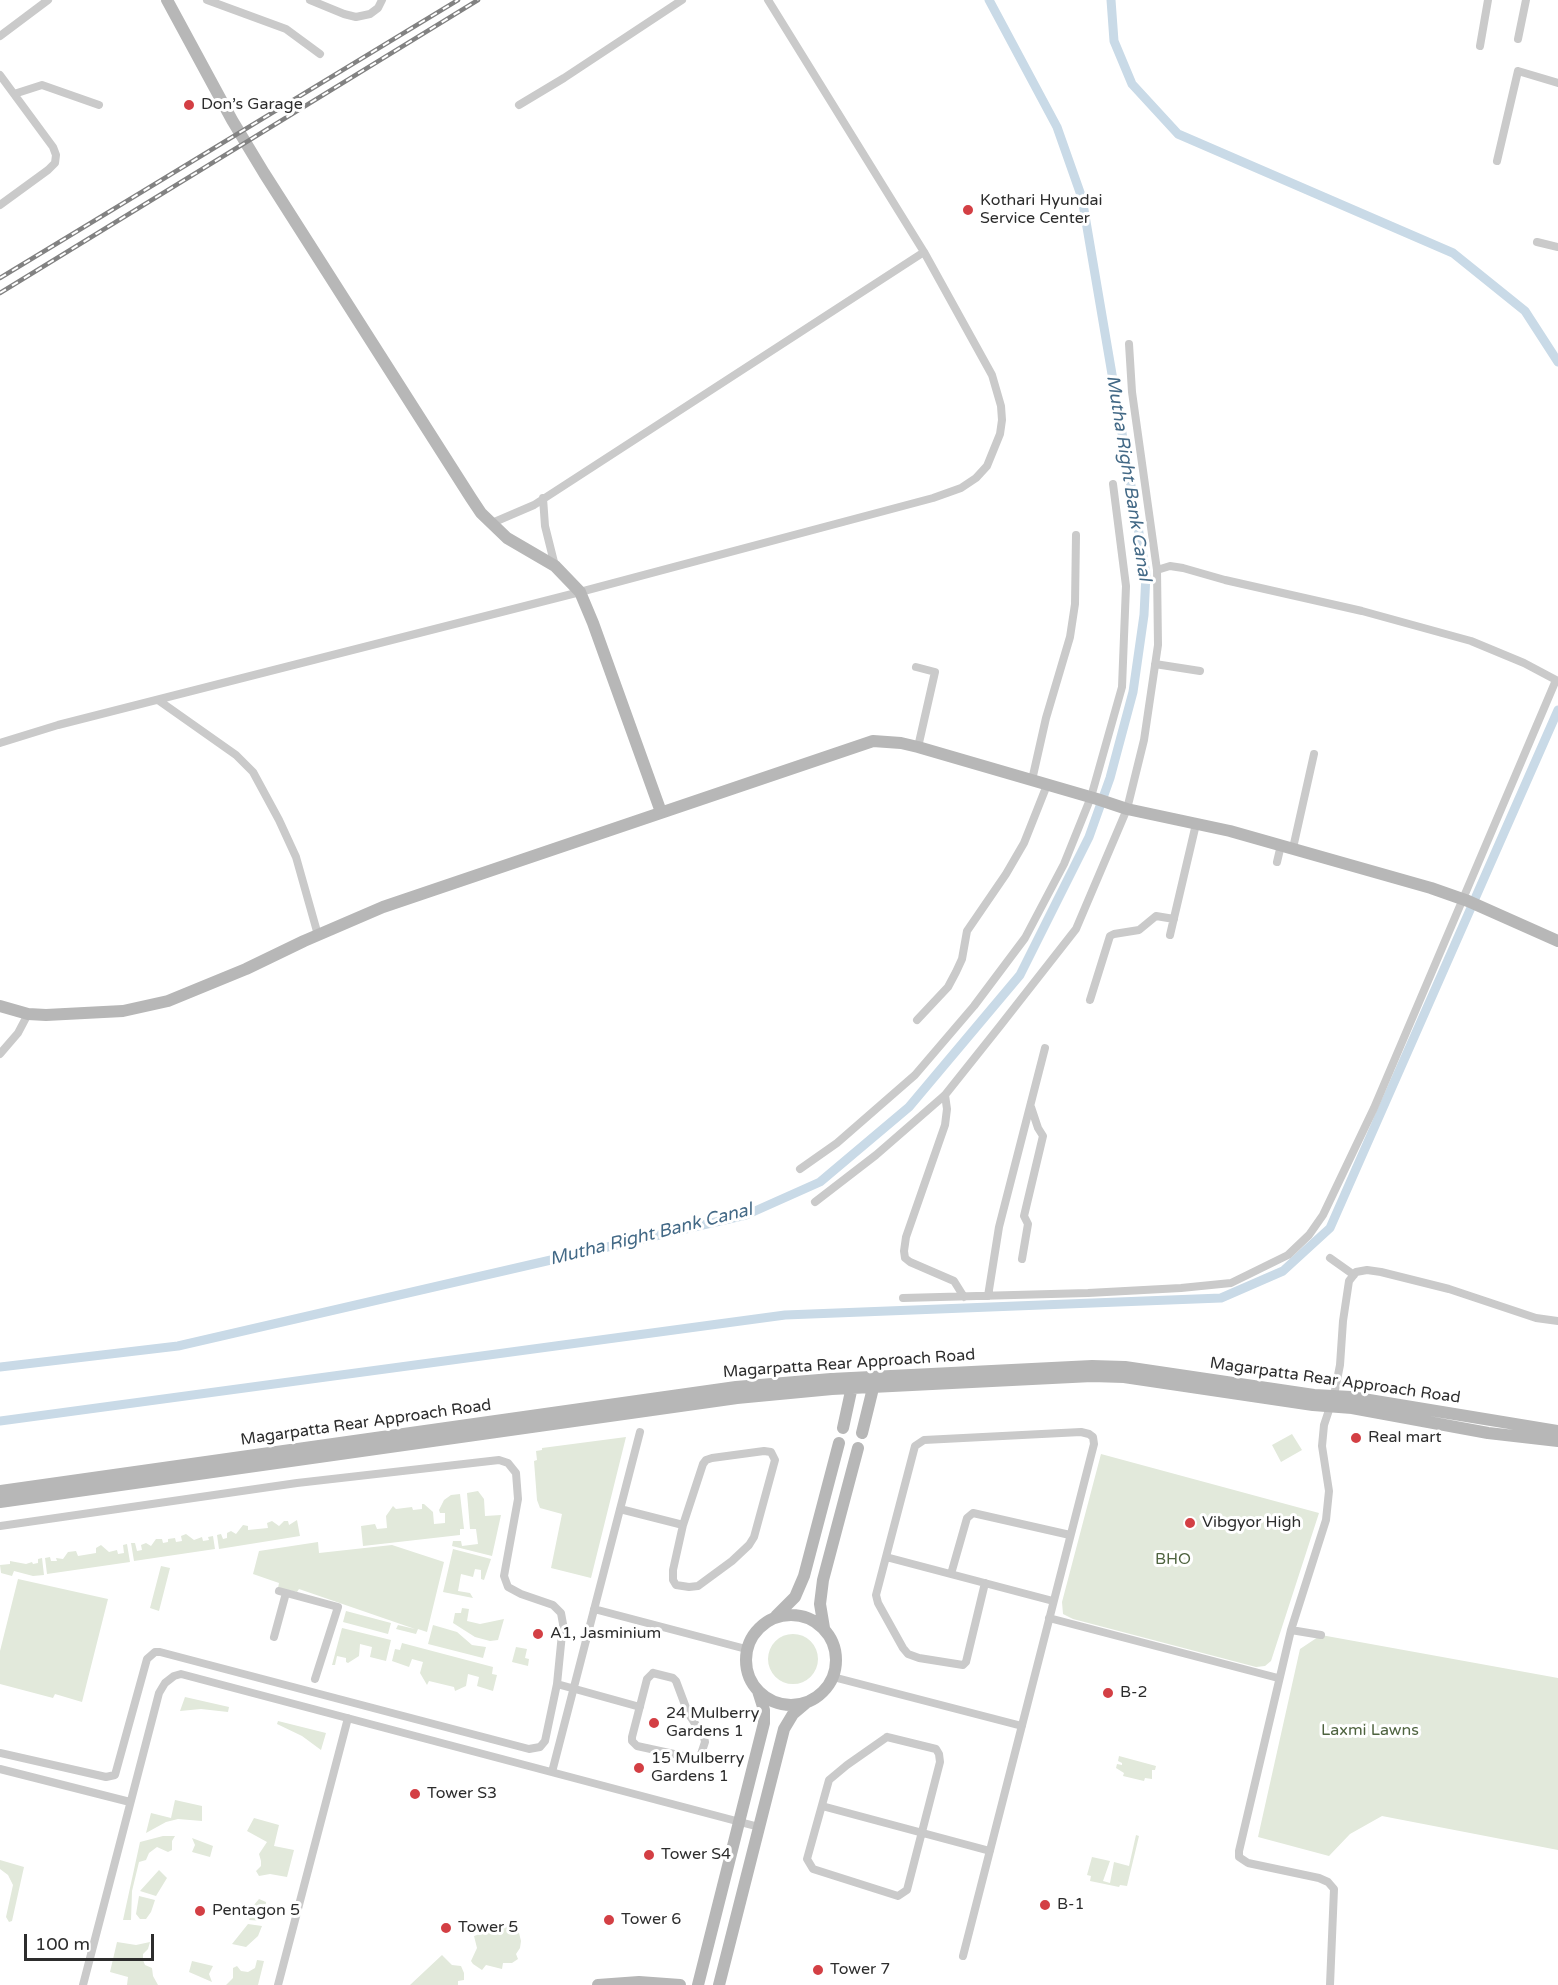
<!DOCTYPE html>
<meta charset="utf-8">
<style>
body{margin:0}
#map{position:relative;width:1558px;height:1985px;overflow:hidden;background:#fff;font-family:"Varela Round",sans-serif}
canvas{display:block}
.scale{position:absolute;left:24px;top:1934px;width:130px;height:27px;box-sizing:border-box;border:3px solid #2d2d2d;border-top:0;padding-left:8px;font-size:18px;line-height:21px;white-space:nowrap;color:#2d2d2d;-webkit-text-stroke:4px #fff;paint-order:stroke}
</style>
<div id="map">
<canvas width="1558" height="1985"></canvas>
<div class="scale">100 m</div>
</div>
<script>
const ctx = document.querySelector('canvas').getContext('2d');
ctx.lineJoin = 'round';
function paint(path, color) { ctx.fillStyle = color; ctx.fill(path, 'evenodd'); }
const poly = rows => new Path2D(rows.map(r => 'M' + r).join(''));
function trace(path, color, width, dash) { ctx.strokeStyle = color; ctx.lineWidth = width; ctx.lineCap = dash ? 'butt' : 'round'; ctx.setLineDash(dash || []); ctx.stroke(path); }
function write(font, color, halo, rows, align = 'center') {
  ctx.font = font + ' "Varela Round",sans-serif'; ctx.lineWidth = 6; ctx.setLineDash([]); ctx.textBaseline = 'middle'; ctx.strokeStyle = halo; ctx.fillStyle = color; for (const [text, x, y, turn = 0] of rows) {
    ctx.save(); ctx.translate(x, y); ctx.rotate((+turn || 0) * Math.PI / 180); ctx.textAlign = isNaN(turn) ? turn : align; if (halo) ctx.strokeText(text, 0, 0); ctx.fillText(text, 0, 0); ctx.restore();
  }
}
const green = poly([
 [1292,1434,1302,1450,1281,1462,1272,1445],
 [626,1437,591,1578,551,1568,562,1514,540,1508,537,1500,534,1461,537,1460,536,1451,542,1450,542,1448],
 [1101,1454,1319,1513,1271,1661,1265,1666,1256,1667,1073,1619,1063,1614,1062,1602],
 [478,1491,484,1499,485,1516,501,1515,492,1556,452,1546,453,1541,461,1541,462,1546,478,1544,476,1529,470,1529,467,1493],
 [460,1494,464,1529,460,1529,460,1535,363,1546,361,1526,375,1524,377,1529,387,1528,386,1516,393,1506,396,1509,412,1507,413,1510,422,1509,422,1504,424,1504,433,1512,434,1524,445,1523,445,1513,440,1513,439,1510,444,1500,451,1495],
 [297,1520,300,1536,219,1549,217,1535,221,1534,223,1539,227,1538,227,1533,231,1531,236,1534,243,1525,248,1526,248,1530,268,1528,267,1523,272,1521,279,1526,284,1521,288,1521,289,1525],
 [186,1534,194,1540,202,1537,203,1541,209,1540,208,1537,213,1536,215,1549,134,1561,131,1543,135,1543,137,1551,142,1550,141,1545,146,1543,151,1546,156,1539,162,1539,163,1543,168,1542,168,1539,175,1538,176,1542,182,1541,181,1536],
 [318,1542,319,1553,392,1545,444,1562,427,1632,418,1629,416,1634,396,1629,398,1625,415,1629,299,1589,297,1592,278,1588,279,1583,253,1574,259,1551],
 [127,1544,130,1562,47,1574,45,1558,50,1557,51,1561,57,1561,56,1558,63,1559,68,1552,76,1551,78,1556,96,1553,96,1548,101,1545,109,1552,117,1550,118,1554,124,1553,123,1545],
 [453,1549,491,1559,484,1580,481,1579,481,1570,475,1569,473,1577,461,1574,458,1591,470,1593,473,1598,443,1592],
 [42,1558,44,1575,33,1576,14,1571,12,1576,1,1573,0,1565,10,1564,10,1561,26,1564,32,1562,33,1564,38,1563,38,1559],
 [161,1566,170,1568,159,1611,150,1608],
 [18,1579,108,1599,82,1702,55,1694,53,1698,0,1684,0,1651],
 [462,1608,469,1609,467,1621,480,1624,504,1619,498,1640,490,1641,475,1637,453,1623,455,1613,461,1613],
 [346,1611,391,1623,388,1634,343,1622],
 [433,1625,457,1632,472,1645,486,1647,483,1658,428,1644],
 [342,1628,391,1640,386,1661,370,1657,372,1647,360,1644,359,1656,348,1663,346,1662,346,1658,337,1656,335,1665,332,1665],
 '768 1659a25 25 0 1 1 50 0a25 25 0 1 1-50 0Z',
 [1321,1635,1558,1678,1558,1850,1382,1816,1350,1834,1329,1856,1258,1837,1300,1649],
 [402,1643,493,1667,492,1674,497,1675,493,1691,477,1686,479,1677,468,1674,466,1686,455,1691,454,1687,429,1681,427,1685,420,1673,423,1662,412,1659,409,1667,392,1661,395,1649,400,1650],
 [516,1647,527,1649,525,1658,529,1659,528,1666,512,1662],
 [185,1697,229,1707,228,1712,201,1709,180,1711],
 [278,1721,326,1733,321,1750,302,1736,277,1724],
 [1119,1756,1156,1766,1155,1770,1152,1770,1152,1779,1145,1778,1144,1781,1123,1776,1124,1773,1116,1768,1117,1764,1122,1765,1122,1763,1118,1761],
 [175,1800,202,1806,202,1821,178,1819,166,1822,146,1833,151,1813,171,1818],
 [254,1818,279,1825,274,1846,294,1850,287,1877,270,1874,259,1876,256,1871,261,1866,261,1861,259,1854,267,1842,247,1831],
 [1136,1835,1139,1836,1127,1886,1120,1885,1119,1887,1090,1881,1091,1876,1087,1875,1092,1857,1110,1861,1103,1881,1110,1883,1114,1862,1129,1866],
 [163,1836,175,1836,172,1841,172,1850,168,1852,157,1847,149,1853,146,1860,139,1862,132,1891,131,1920,123,1920,140,1842],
 [192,1838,213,1846,210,1857,192,1852,195,1845],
 [0,1860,24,1867,12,1921,9,1922,6,1917,13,1885,8,1875,0,1869],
 [159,1870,167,1878,156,1896,140,1891],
 [139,1896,155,1900,151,1912,146,1919,140,1919,136,1914],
 [259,1899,266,1902,264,1921,249,1920,253,1906],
 [516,1921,521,1941,520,1948,516,1954,518,1959,512,1963,503,1963,502,1969,486,1965,482,1970,473,1964,471,1961,477,1948,474,1936],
 [248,1924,262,1926,258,1936,246,1947,232,1944],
 [117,1942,136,1945,150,1942,148,1949,143,1954,143,1960,145,1965,152,1968,153,1976,158,1985,127,1985,128,1977,110,1972],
 [442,1955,452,1965,461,1966,464,1973,464,1980,458,1981,458,1985,410,1985],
 [257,1960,264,1961,258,1985,226,1985,233,1978,233,1968,237,1966,241,1971,248,1972,255,1968],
 [192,1961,213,1966,209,1974,212,1982,189,1972]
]);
const canal = poly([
 [1111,0,1114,41,1132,84,1178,134,1453,253,1525,311,1558,362],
 [0,1367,178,1346,746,1215,820,1182,909,1107,1020,975,1089,837,1110,778,1133,692,1144,615,1146,574,1082,198,1057,127,989,0],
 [0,1421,785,1315,1221,1298,1283,1271,1330,1228,1558,710]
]);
const street = poly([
 [207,0,286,29,320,54],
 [310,0,344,14,356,17,370,14,378,8,382,0],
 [0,36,48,0],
 [1518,39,1526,0],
 [1480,46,1488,0],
 [0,75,53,147,56,155,55,163,48,170,0,205],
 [14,94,42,85,99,105],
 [519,105,564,78,682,0],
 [1497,161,1518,71,1558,83],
 [1537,242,1558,247],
 [543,498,545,526,555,566],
 [492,523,534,505,924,252],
 [1155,664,1200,671],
 [916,667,935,672,918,747],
 [158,700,236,755,253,772,279,820,296,857,318,935],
 [0,743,58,725,580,592,933,498,961,488,976,478,987,466,1000,434,1002,420,1001,406,992,375,924,252,768,0],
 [1032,780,1046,718,1070,637,1075,604,1076,535],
 [1293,848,1314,754],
 [1277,862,1281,845],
 [1170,935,1196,824],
 [1090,1000,1110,936,1114,934,1139,930,1156,916,1174,919],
 [917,1020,948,987,956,972,962,959,967,931,1006,874,1024,843,1047,785],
 [0,1054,18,1033,28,1014],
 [945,1095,947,1109,945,1125,906,1237,904,1251,905,1258,910,1262,954,1281,964,1297],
 [800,1169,837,1143,915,1075,974,1006,1025,938,1064,864,1091,797,1122,687,1126,586,1113,484],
 [815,1202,876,1155,945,1095,1000,1026,1076,929,1127,809,1144,740,1158,645,1157,570,1132,392,1129,344],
 [1330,1258,1354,1275],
 [1022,1259,1028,1224,1024,1216,1043,1136,1038,1128,1031,1107],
 [988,1296,999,1227,1045,1048],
 [903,1298,1088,1293,1181,1288,1231,1283,1288,1255,1309,1235,1323,1215,1374,1108,1556,680,1524,663,1471,641,1362,611,1225,580,1183,568,1170,566,1157,570],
 [764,1451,771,1452,775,1460,754,1537,749,1545,732,1561,698,1586,689,1587,676,1585,673,1580,673,1570,683,1525,703,1464,706,1460,712,1458,764,1451],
 [620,1509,683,1525],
 [0,1526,297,1483,499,1460,508,1463,516,1473,518,1499,504,1576,508,1587,521,1594,553,1605,561,1613,563,1624,557,1684,545,1741,540,1747,529,1749,160,1652,155,1652,147,1659,115,1775,106,1777,0,1753],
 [886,1557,1053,1601],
 [951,1574,967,1518,973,1513,1070,1535],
 [279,1591,338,1607,315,1679],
 [594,1609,746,1649],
 [1049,1618,1278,1678],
 [1291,1630,1321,1635],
 [274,1637,286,1593],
 [653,1673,673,1678,676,1681,688,1713,704,1737,705,1742,700,1757,697,1759,637,1746,632,1741,632,1737,647,1679,653,1673],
 [833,1677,1022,1726],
 [557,1684,640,1707],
 [887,1737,936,1749,939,1754,940,1762,907,1890,898,1896,813,1869,807,1859,829,1780,847,1765,887,1737],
 [0,1769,130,1802],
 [552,1772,640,1432],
 [822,1806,990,1851],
 [963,1956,1094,1444,1093,1437,1089,1434,1081,1432,924,1440,915,1446,876,1595,878,1603,903,1648,908,1654,919,1658,963,1665,966,1662,985,1583],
 [83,1985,159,1693,165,1683,174,1676,181,1674,759,1827],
 [278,1985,348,1718],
 [1330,1985,1334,1889,1328,1882,1319,1878,1248,1863,1239,1857,1239,1851,1291,1630,1326,1520,1329,1491,1322,1446,1324,1425,1334,1395,1340,1365,1343,1321,1349,1281,1356,1272,1367,1270,1381,1272,1449,1289,1536,1318,1558,1321]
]);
const secondary = poly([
 [167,0,232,120,264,173,471,498,481,513,507,538,555,566,580,592,593,623,661,812],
 [0,1006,28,1014,46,1015,123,1011,168,1001,246,969,304,941,383,907,873,741,901,743,918,747,1097,799,1127,809,1230,831,1431,888,1468,901,1558,941],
 [843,1428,853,1382],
 [862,1433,875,1380],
 [0,1491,736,1387,831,1379,1092,1366,1125,1367,1314,1395,1351,1397,1558,1431],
 [0,1502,737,1398,832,1389,1092,1376,1124,1377,1313,1405,1352,1408,1488,1433,1558,1441],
 '746 1660a45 45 0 1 1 90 0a45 45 0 1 1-90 0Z',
 [776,1616,795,1597,804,1576,839,1443],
 [824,1628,820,1604,823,1580,858,1448],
 [598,1985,639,1982,680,1985],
 [698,1985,764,1723,764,1710,758,1691],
 [719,1985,784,1729,793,1714,806,1703]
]);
const rail = poly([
 [0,278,458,0],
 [0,293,478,0]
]);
const markers = [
 [189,105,6,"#d33f44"],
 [968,210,6,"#d33f44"],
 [1356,1438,6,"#d33f44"],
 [1190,1523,6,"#d33f44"],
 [538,1634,6,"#d33f44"],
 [1108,1693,6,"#d33f44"],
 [654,1723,6,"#d33f44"],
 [639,1768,6,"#d33f44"],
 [415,1794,6,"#d33f44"],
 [649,1855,6,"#d33f44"],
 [1045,1905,6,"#d33f44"],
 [200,1911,6,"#d33f44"],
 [609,1920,6,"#d33f44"],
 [446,1928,6,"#d33f44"],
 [818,1970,6,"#d33f44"]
];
const poiNames = [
 ["Don’s Garage",201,105],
 ["Kothari Hyundai",980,201],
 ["Service Center",980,219],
 ["Real mart",1368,1438],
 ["Vibgyor High",1202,1523],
 ["A1, Jasminium",550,1634],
 ["B-2",1120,1693],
 ["24 Mulberry",666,1714],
 ["Gardens 1",666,1732],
 ["15 Mulberry",651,1759],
 ["Gardens 1",651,1777],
 ["Tower S3",427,1794],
 ["Tower S4",661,1855],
 ["B-1",1057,1905],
 ["Pentagon 5",212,1911],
 ["Tower 6",621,1920],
 ["Tower 5",458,1928],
 ["Tower 7",830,1970]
];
const streetNames = [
 ["Magarpatta Rear Approach Road",849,1364,-4],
 ["Magarpatta Rear Approach Road",1335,1381,8],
 ["Magarpatta Rear Approach Road",366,1423,-8]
];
const parkNames = [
 ["BHO",1173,1560],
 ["Laxmi Lawns",1370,1731]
];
const waterNames = [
 ["Mutha Right Bank Canal",1128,478,81],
 ["Mutha Right Bank Canal",651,1235,-14]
];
paint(green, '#e2e9db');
trace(canal, '#c9dae7', 9);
trace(street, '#cacaca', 8);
trace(secondary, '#b7b7b7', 12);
trace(rail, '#828282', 4.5);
trace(rail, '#fff', 2, [7]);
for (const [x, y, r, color] of markers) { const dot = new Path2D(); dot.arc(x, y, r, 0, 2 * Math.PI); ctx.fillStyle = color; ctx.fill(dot); trace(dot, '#fff', 2); }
write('16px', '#2d2d2d', '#fff', poiNames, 'left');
write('16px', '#2d2d2d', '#fff', streetNames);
write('16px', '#4e633f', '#fff', parkNames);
write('italic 18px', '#436986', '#fff', waterNames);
</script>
